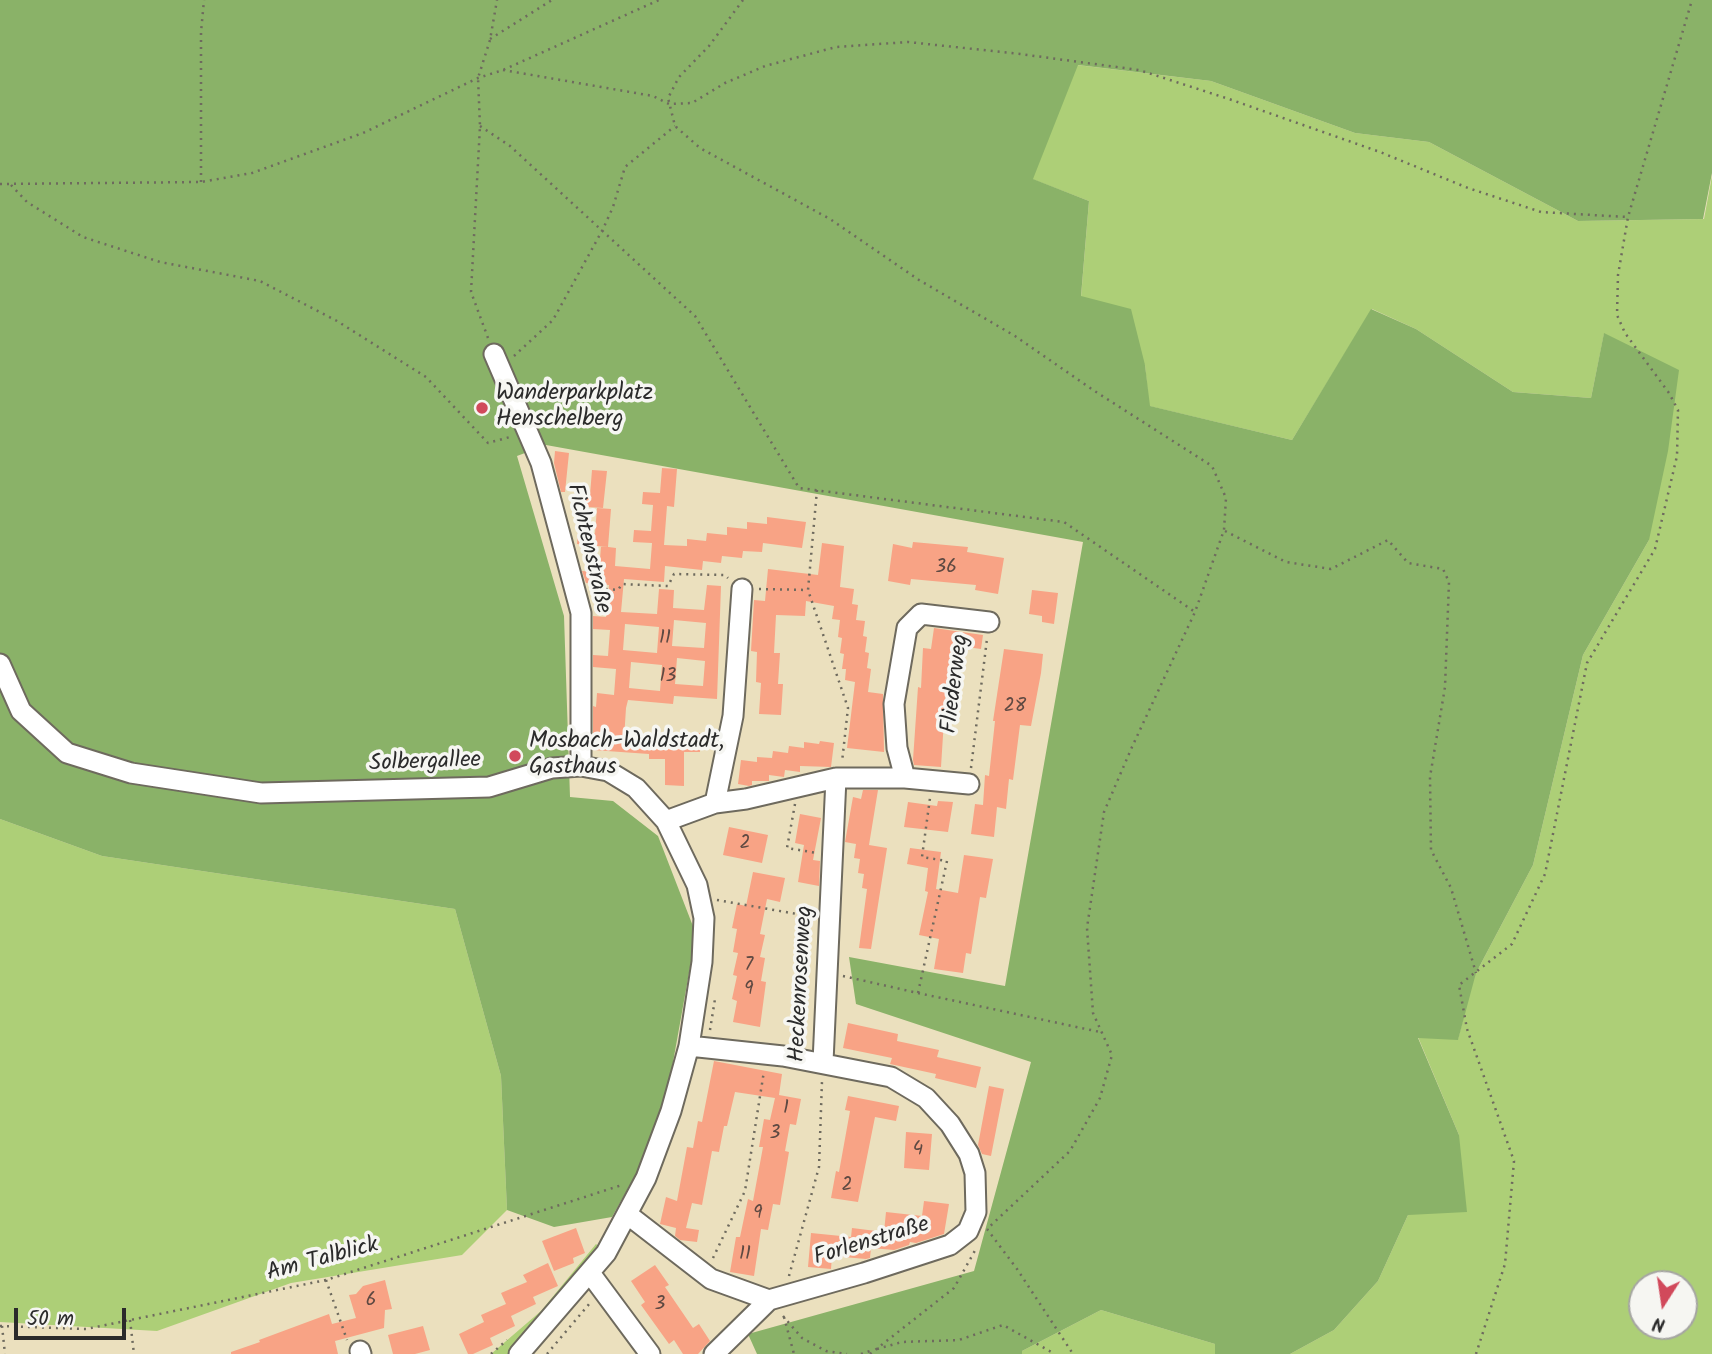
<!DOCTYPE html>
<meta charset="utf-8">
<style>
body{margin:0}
#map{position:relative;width:1712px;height:1354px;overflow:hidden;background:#ebe0be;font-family:Kalam,sans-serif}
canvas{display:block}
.north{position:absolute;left:1628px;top:1270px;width:70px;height:70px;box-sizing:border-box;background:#f6f6f2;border:2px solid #a5a5a2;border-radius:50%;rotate:192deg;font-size:19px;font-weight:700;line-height:28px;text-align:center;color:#2b2b2b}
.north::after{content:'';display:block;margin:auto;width:24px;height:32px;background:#d1495b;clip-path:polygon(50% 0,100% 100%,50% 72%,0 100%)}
.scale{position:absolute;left:14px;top:1308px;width:112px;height:32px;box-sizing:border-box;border:4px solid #2b2b2b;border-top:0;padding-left:9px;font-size:21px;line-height:24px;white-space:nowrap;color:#2b2b2b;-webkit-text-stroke:5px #f6f6f2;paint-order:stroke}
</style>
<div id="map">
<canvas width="1712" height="1354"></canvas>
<div class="north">N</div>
<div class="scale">50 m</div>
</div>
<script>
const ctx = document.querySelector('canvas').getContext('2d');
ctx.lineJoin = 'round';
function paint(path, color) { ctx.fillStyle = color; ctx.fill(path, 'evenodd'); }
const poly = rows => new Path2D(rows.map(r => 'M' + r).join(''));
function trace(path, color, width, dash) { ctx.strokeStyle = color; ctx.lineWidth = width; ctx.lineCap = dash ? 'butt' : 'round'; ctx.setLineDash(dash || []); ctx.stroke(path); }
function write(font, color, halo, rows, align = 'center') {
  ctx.font = font + ' Kalam,sans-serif'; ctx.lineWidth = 7; ctx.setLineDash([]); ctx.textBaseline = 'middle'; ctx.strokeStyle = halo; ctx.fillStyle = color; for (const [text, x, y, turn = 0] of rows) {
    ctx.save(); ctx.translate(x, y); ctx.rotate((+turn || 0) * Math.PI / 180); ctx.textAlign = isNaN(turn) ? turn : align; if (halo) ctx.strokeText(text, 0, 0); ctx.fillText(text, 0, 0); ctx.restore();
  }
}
const green = poly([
 [1077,65,1211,81,1355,133,1429,142,1578,221,1704,219,1712,176,1712,1354,1290,1354,1334,1330,1378,1281,1408,1215,1459,1135,1418,1037,1458,1039,1464,1016,1459,985,1476,973,1533,865,1583,655,1649,540,1604,334,1591,398,1513,392,1416,329,1372,309,1292,440,1149,406,1145,365,1081,297,1089,201,1032,179],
 [1642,1284,1684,1284,1684,1326,1642,1326],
 [0,819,102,856,455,909,501,1076,507,1210,462,1255,291,1283,157,1331,0,1322],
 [596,1244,606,1253,519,1354,491,1354,541,1311],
 [1101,1310,1215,1344,1215,1354,1022,1354,1022,1351]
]);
const forest = poly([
 [0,0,1712,0,1712,173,1703,219,1578,221,1429,142,1355,133,1211,81,1078,65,1033,179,1089,201,1081,296,1131,309,1145,365,1150,406,1292,440,1371,309,1416,329,1513,392,1591,398,1604,333,1679,370,1668,451,1649,540,1583,655,1533,865,1476,973,1458,1040,1418,1038,1459,1135,1467,1212,1408,1215,1378,1281,1334,1330,1290,1354,1215,1354,1215,1344,1101,1310,1022,1351,1022,1354,757,1354,748,1334,974,1271,1031,1062,856,1004,849,957,1005,986,1083,542,546,445,517,456,564,616,570,797,613,801,658,836,696,934,661,1129,612,1217,554,1227,507,1210,501,1076,455,909,102,856,0,819]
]);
const building = poly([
 [555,451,569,453,565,492,561,492,554,463],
 [662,468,677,469,674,507,667,506,664,545,687,546,687,539,706,541,707,533,727,535,727,527,747,529,747,522,767,524,767,517,806,522,802,548,763,543,762,552,743,551,742,558,722,556,721,563,703,561,702,570,665,566,664,582,624,579,621,612,657,614,659,589,674,590,673,608,704,610,707,585,721,586,717,699,674,696,673,704,628,700,626,708,624,739,631,741,674,741,674,733,700,733,700,752,684,752,684,786,665,785,665,759,649,759,649,754,593,750,593,706,596,707,597,693,614,695,616,669,593,667,593,655,608,656,610,630,593,629,593,616,606,617,609,585,586,583,582,571,599,572,601,546,616,548,615,566,650,569,652,543,633,542,634,530,651,531,653,505,642,504,643,492,660,493],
 [674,620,706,623,704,648,672,646],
 [625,624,659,627,657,653,623,650],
 [677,658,705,661,703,686,675,684],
 [631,662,662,665,660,691,629,688],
 [592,470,607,471,603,508,572,506,573,494,590,495],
 [597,508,611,509,608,547,577,544,578,532,595,533],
 [913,542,968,547,967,552,1004,558,998,594,975,590,976,585,911,579,910,585,888,581,893,544,912,548],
 [822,543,844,546,840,587,854,589,852,604,858,605,856,620,865,621,863,636,867,637,865,652,869,653,867,668,871,669,868,692,883,694,884,752,847,748,855,682,845,680,846,669,842,669,844,654,840,653,842,638,838,637,840,620,832,619,834,606,806,601,805,616,776,615,774,653,780,653,778,684,783,684,781,715,759,714,761,683,756,682,757,652,751,651,754,600,765,601,768,569,818,575],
 [1032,590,1058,593,1054,624,1042,622,1042,616,1029,614],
 [934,628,983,635,981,649,952,645,949,689,946,688,941,767,914,765,913,760,918,687,921,688,923,648,931,649],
 [1004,649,1043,654,1041,673,1031,726,1020,725,1013,780,1009,779,1006,809,997,807,994,837,971,834,975,804,983,805,985,775,989,776,995,721,993,721],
 [820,741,834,743,831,767,800,766,800,772,785,770,784,777,769,775,769,781,752,781,752,785,749,786,738,784,741,760,757,762,757,757,772,758,773,751,788,753,789,746,804,748,804,742,819,744],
 [863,790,878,790,869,845,887,848,871,949,859,948,867,889,862,888,864,874,858,873,860,859,854,858,856,844,845,842,853,797,861,799],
 [938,801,953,802,948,832,904,827,908,802,937,806],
 [800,814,821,818,813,860,820,861,819,886,798,882,804,845,795,843],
 [729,827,768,835,762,863,723,855],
 [910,848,941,852,936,889,958,893,964,855,993,859,986,898,980,897,971,954,966,953,963,973,934,969,939,939,919,935,928,892,925,891,928,868,907,864],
 [753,872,785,878,780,902,767,899,760,934,765,935,760,957,765,958,761,981,766,982,760,1027,733,1022,737,1001,732,999,737,976,733,975,738,953,733,952,737,929,732,928,737,904,746,906],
 [848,1023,898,1034,897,1041,939,1050,937,1057,981,1067,976,1088,935,1078,936,1074,890,1064,892,1058,843,1048],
 [714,1061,782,1074,779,1095,801,1099,796,1125,790,1124,785,1151,789,1152,780,1205,773,1204,768,1230,761,1229,754,1276,730,1272,736,1237,740,1237,748,1199,753,1201,763,1147,759,1147,764,1119,770,1120,775,1098,735,1092,727,1126,724,1126,719,1152,712,1151,702,1205,692,1203,686,1228,699,1230,697,1242,680,1240,675,1236,676,1228,660,1224,666,1197,677,1201,687,1147,693,1148,698,1121,702,1122],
 [989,1086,1004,1089,991,1156,982,1154,978,1145],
 [848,1096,899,1106,896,1121,875,1117,858,1202,831,1198,836,1171,839,1172,850,1111,845,1110],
 [906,1132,932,1134,929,1170,904,1168],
 [924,1201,949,1204,944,1234,916,1243,910,1242,909,1245,894,1250,871,1248,870,1258,866,1259,832,1256,831,1269,808,1267,811,1233,851,1237,852,1228,884,1232,886,1212,922,1216],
 [576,1228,585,1253,573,1258,574,1263,554,1271,542,1241],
 [548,1263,558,1286,533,1297,536,1304,511,1316,515,1326,490,1338,493,1345,473,1354,468,1354,459,1334,484,1322,481,1315,506,1304,501,1293,527,1282,523,1275],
 [655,1265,669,1285,665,1287,693,1328,699,1324,710,1341,698,1354,683,1354,674,1340,669,1344,641,1305,645,1302,631,1281],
 [385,1280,392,1309,385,1310,384,1328,335,1341,338,1354,231,1354,231,1352,260,1342,259,1340,329,1314,332,1324,356,1318,349,1295,356,1294,363,1286],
 [423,1326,430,1350,415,1354,393,1354,388,1335]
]);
const path = poly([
 [743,0,709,46,679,77,668,98,675,126,700,148,830,219,919,280,1015,336,1093,390,1212,466,1226,498,1224,530,1195,612,1132,747,1104,812,1087,928,1093,1013,1112,1055,1100,1098,1070,1151,987,1229],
 [490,39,552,0],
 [503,70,653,96,669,104,692,103,725,83,765,66,836,47,908,42,1020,54,1139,70,1229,99,1380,152,1468,188,1541,212,1627,217],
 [480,126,510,146,695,316,799,488,1064,522,1195,612],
 [201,182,201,32,204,0],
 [0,184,201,182,252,173,363,133,478,78,503,70,659,0],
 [11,185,27,202,83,237,160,262,260,281,337,321,426,377,488,443,510,437],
 [488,338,471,292,480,126,478,78,490,40,497,0],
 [514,356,553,320,603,229,613,207,625,167,675,126],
 [817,490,808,590,848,708,842,762],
 [1225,531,1286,562,1331,569,1388,540,1408,563,1443,569,1449,582,1445,687,1430,777,1431,850,1451,888,1476,973],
 [592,588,618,590,622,584,668,586,674,574,725,575,728,578],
 [759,589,808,590],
 [971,768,987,639],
 [795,804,787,848,817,853],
 [717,900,814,917],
 [843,976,918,993,947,861,922,857,930,798],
 [918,993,1100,1032],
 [710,1030,715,999],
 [987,1229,1017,1269,1073,1354],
 [713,1258,745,1191,764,1071],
 [789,1276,819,1167,822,1081],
 [326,1280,347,1340],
 [783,1316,802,1338,826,1351,847,1354],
 [784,1317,794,1354],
 [130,1320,134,1354],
 [0,1326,86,1329,326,1280,622,1185],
 [2,1326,5,1354],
 [877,1349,902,1342,959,1340,1003,1325,1055,1354],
 [491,1354,507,1340],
 [547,1354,590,1303],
 [861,1354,870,1351],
 [870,1354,954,1288,977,1247],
 [1476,1354,1505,1264,1514,1161,1467,1029,1459,985,1512,944,1545,874,1587,663,1655,549,1677,456,1678,410,1669,393,1625,333,1617,315,1618,275,1628,217,1692,0]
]);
const minor = poly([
 [494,354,541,463,581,613,581,766],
 [0,664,21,711,67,753,131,773,261,793,489,787,552,768,581,766,608,771,636,788,666,821,697,885,704,918,702,962,689,1046,671,1111,646,1178,606,1253,519,1354],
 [905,778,897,748,894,704,907,628,921,614,989,622],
 [715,803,733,716,742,589],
 [666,821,715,803,746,799,836,778,905,778,969,784],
 [823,1062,836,778],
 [627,1214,711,1279,769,1300,864,1273,950,1245,968,1231,976,1212,975,1173,969,1154,950,1124,926,1098,891,1077,783,1056,689,1046],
 [590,1273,650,1354],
 [360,1351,361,1354],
 [714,1354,769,1300]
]);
const markers = [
 [482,408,7,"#d1495b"],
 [515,756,7,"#d1495b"]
];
const numberNames = [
 ["36",946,569],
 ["11",665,640],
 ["13",668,678],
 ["28",1015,708],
 ["2",745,845],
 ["7",749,967],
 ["9",749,991],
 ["1",786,1110],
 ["3",775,1135],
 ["4",918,1151],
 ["2",847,1187],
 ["9",758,1215],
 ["11",745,1256],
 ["6",371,1302],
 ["3",660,1306]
];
const poiNames = [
 ["Wanderparkplatz",496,395],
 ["Henschelberg",496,421],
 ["Mosbach-Waldstadt,",529,743],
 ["Gasthaus",529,769]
];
const streetNames = [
 ["Fichtenstraße",587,549,77],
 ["Fliederweg",957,684,-83],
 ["Solbergallee",425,764,-2],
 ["Heckenrosenweg",803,984,-87],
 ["Forlenstraße",872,1243,-17],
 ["Am Talblick",323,1261,-15]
];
paint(green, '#adcf77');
paint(forest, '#8ab268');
paint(building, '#f8a385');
trace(minor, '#6e6a5e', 23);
trace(path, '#6e6a5e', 2.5, [2, 5]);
trace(minor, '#fff', 19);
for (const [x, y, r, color] of markers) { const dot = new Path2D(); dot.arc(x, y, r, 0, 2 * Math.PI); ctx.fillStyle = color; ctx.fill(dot); trace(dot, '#f6f6f2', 2.5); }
write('19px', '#5e4942', null, numberNames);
write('23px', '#2b2b2b', '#f6f6f2', poiNames, 'left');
write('23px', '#2b2b2b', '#f6f6f2', streetNames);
</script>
